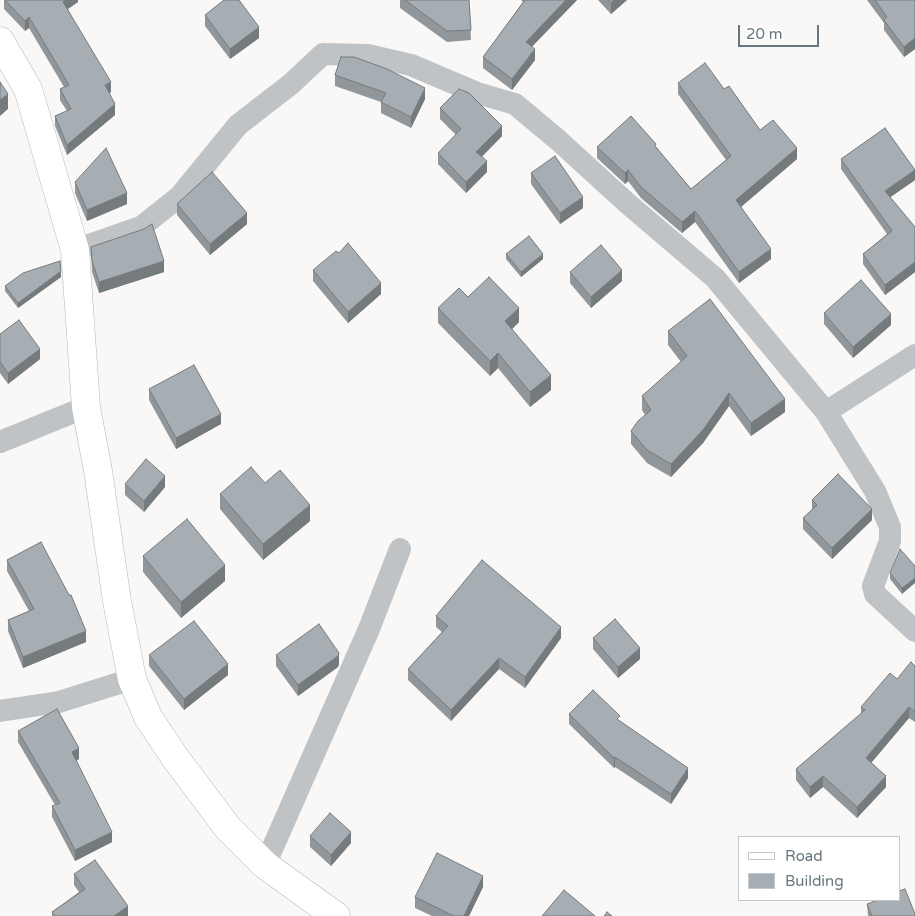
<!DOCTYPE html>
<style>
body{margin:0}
#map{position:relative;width:915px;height:916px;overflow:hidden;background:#f9f8f7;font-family:"Varela Round",sans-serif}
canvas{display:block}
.legend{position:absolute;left:738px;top:836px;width:162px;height:65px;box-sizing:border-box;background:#fff;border:1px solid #c2c8cb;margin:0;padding:6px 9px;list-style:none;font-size:15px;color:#67767e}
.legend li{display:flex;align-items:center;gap:10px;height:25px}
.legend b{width:25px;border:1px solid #c2c8cb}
.scale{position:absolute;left:738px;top:25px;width:81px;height:22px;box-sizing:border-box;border:2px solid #67767e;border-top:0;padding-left:6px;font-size:15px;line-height:18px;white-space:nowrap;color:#67767e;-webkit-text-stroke:4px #fff;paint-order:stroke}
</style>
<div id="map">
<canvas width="915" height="916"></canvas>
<ul class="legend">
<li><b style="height:6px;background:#fff"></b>Road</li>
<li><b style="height:14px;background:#a7aeb3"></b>Building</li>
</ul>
<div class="scale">20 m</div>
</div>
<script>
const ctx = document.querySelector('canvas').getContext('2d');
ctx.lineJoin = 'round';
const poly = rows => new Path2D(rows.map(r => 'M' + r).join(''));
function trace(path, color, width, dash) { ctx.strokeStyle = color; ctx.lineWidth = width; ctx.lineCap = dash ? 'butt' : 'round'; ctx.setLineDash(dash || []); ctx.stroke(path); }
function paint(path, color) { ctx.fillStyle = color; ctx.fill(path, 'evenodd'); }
const street = poly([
 [75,250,141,227,180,196,238,125,291,84,323,54,368,55,411,65,477,93,515,104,558,140,627,203,715,278,826,412,915,355],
 [826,412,875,491,890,527,890,541,873,586,875,594,915,631],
 [0,442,86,407],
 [0,711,59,702,132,679],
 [265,865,369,629,400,549]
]);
const secondary = poly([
 [0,41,28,89,75,250,86,407,98,471,117,601,132,679,148,717,176,759,228,828,265,865,336,916]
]);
const wall = poly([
 [4,0,78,0,78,2,68,9,111,92,109,93,115,115,67,155,55,126,55,116,67,111,60,100,60,89,64,87,29,28,25,31,4,9],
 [400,0,469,0,471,40,447,42,400,8],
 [521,0,577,0,532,46,535,60,512,90,483,68,483,57,523,2],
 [598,0,627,0,611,14],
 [867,0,915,0,915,49,904,57,884,30,884,23],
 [205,15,259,38,230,59,205,26],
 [335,75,425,99,411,128,381,113,381,102,335,86],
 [678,83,724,89,760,130,797,159,741,207,771,259,739,283,695,222,682,233,641,198,628,181,625,184,597,158,597,147,656,147,691,189,726,160,678,94],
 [440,108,502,136,482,157,487,172,466,193,438,164,438,153,456,135,440,119],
 [841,159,915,170,915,180,890,197,915,227,915,272,885,295,863,264,863,254,887,234,841,169],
 [531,173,583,208,560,224,531,184],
 [75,182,127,204,87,221,75,193],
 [177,204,247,224,210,255,177,215],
 [91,247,164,272,99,293,92,272],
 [506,254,543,259,521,277,506,259],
 [313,270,381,294,348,323,313,281],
 [570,272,622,281,591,308,570,283],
 [61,277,18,308,5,291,5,286],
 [468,297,519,322,512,329,551,390,530,407,498,368,490,376,438,323,438,308],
 [824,313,891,325,853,358,824,324],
 [668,331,785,412,751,436,729,406,703,443,671,477,647,463,631,444,631,431,645,415,642,410,642,396,681,362,668,345],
 [0,334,40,359,8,384,0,373],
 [149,389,221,424,176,449,149,400],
 [265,483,310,521,263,560,220,509,220,494],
 [125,484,165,487,144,512,125,495],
 [812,500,872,520,832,559,803,529,803,518,812,510],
 [143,556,225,581,181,618,143,572],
 [7,560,86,642,23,668,8,631,8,620,29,611,7,571],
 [915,566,902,594,890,579,890,573],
 [436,616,561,638,525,688,499,669,451,721,408,680,408,669,442,632,436,627],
 [593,638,640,659,618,678,593,649],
 [149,655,228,675,184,710,149,666],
 [276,655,339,664,338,667,298,696,276,666],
 [915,666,915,722,909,718,871,763,886,787,857,818,823,787,810,798,796,780,796,769,861,714,861,707],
 [569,714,620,721,688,778,671,804,615,767,614,768,569,724],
 [18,731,79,759,76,761,112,842,75,861,52,817,52,806,55,805,18,742],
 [310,836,351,843,331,866,310,847],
 [74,874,128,916,52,916,52,912,79,892,74,885],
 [483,887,469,916,432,916,415,908,415,897],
 [867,904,915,916,868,916]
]);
const shadedWall = poly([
 [66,0,78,0,78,2,63,12,63,2],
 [566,0,577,0,526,53,526,42],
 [614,0,627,0,611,14,611,3],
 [29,17,29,28,25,31,25,21],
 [259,27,259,38,230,59,230,49],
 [915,38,915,49,904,57,904,47],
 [535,49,535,60,512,90,512,79],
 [111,82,111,92,105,96,105,85],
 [425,88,425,99,411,128,411,117],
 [8,94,8,109,0,116,0,100],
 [115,104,115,115,67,155,67,145],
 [502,126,502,136,476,162,476,152],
 [797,148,797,159,736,211,736,200],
 [487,161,487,172,466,193,466,182],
 [628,170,628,181,625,184,625,173],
 [915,170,915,180,885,201,885,191],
 [127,193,127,204,87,221,87,210],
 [583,197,583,208,560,224,560,213],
 [695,211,695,222,682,233,682,222],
 [247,213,247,224,210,255,210,244],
 [771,249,771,259,739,283,739,272],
 [543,254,543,259,521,277,521,272],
 [164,261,164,272,99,293,99,282],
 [915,262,915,272,885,295,885,285],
 [622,270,622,281,591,308,591,297],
 [61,271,61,277,18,308,18,303],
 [381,283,381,294,348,323,348,312],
 [519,308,519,322,505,336,505,321],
 [891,314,891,325,853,358,853,347],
 [40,349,40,359,8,384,8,373],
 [498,353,498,368,490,376,490,361],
 [551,375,551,390,530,407,530,392],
 [729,393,729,406,703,443,671,477,671,464],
 [785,399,785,412,751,436,751,423],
 [221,414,221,424,176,449,176,438],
 [165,476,165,487,144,512,144,501],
 [310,505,310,521,263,560,263,544],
 [872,509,872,520,832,559,832,548],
 [225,565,225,581,181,618,181,602],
 [915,578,915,583,902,594,902,588],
 [561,627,561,638,525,688,525,677],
 [86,631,86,642,23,668,23,657],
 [640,648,640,659,618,678,618,667],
 [339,653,339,664,338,667,298,696,298,685],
 [499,658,499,669,451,721,451,710],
 [228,664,228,675,184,710,184,699],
 [909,707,909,718,866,769,866,758],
 [79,748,79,759,72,763,72,752],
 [615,757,615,767,614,768,614,758],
 [688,768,688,778,671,804,671,794],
 [823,776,823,787,810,798,810,787],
 [886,776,886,787,857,818,857,807],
 [112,832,112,842,75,861,75,850],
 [351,832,351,843,331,866,331,855],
 [483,876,483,887,469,916,464,916],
 [128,906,128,916,114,916]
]);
const building = poly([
 [5,0,66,0,63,2,111,82,105,85,115,104,67,145,55,116,71,109,60,89,69,85,29,17,25,21,5,0],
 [224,0,239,0,259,27,230,49,205,15,224,0],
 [405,0,469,0,471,30,447,31,405,0],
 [525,0,566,0,526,42,535,49,512,79,483,57,525,0],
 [608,0,614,0,611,3,608,0],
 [875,0,915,0,915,38,904,47,884,20,887,17,875,0],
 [341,57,354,57,387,69,425,88,411,117,381,102,386,93,335,75,341,57],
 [705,63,724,89,729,86,760,130,773,120,797,148,736,200,771,249,739,272,695,211,682,222,641,187,628,170,625,173,597,147,631,116,656,144,655,146,691,189,731,156,678,83,705,63],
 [0,82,8,94,0,100,0,82],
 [459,89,469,93,502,126,476,152,487,161,466,182,438,153,461,129,440,108,459,89],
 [885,128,915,170,885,191,915,227,915,262,885,285,863,254,892,231,841,159,885,128],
 [106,148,127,193,87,210,75,182,106,148],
 [555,156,583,197,560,213,531,173,555,156],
 [212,172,247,213,210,244,177,204,212,172],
 [152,224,164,261,99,282,92,261,91,247,144,229,152,224],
 [529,236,543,254,521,272,506,254,529,236],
 [348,243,381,283,348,312,313,270,336,251,339,253,348,243],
 [601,245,622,270,591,297,570,272,601,245],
 [60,261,61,271,18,303,5,286,23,273,60,261],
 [489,277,519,308,505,321,551,375,530,392,498,353,490,361,438,308,459,288,468,297,489,277],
 [861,280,891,314,853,347,824,313,861,280],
 [710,299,785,399,751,423,729,393,703,430,671,464,647,450,631,431,638,421,651,410,642,396,687,356,668,331,710,299],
 [19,320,40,349,8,373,0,362,0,334,19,320],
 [194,365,221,414,176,438,149,389,194,365],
 [146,459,165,476,144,501,125,484,146,459],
 [251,467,265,483,280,470,310,505,263,544,220,494,251,467],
 [838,474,872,509,832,548,803,518,817,505,812,500,838,474],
 [187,519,225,565,181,602,143,556,187,519],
 [41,542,69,595,71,595,86,631,23,657,8,620,34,609,7,560,41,542],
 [900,549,915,566,915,578,902,588,890,573,900,549],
 [482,560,561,627,525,677,499,658,451,710,408,669,448,626,436,616,482,560],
 [615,619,640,648,618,667,593,638,615,619],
 [194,621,228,664,184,699,149,655,194,621],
 [319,624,339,653,338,656,298,685,276,655,319,624],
 [911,662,915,666,915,712,909,707,866,758,886,776,857,807,823,776,810,787,796,769,865,710,861,707,890,673,897,679,911,662],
 [593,690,620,716,617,719,688,768,671,794,615,757,614,758,569,714,593,690],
 [57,709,79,748,72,752,112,832,75,850,52,806,60,803,18,731,57,709],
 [330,813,351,832,331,855,310,836,330,813],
 [437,853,483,876,464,916,454,916,415,897,437,853],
 [95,860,128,906,114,916,55,916,52,912,85,889,74,874,95,860],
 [905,889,915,914,915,916,872,916,867,904,878,900,899,900,899,891,905,889],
 [564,890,595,916,542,916,564,890],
 [607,912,612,916,604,916,607,912]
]);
trace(secondary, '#b1b7bb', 29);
trace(street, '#bfc3c6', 22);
trace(secondary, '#fff', 28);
paint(wall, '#90969a');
paint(shadedWall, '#757a7d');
paint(building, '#a7aeb3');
trace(building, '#757a7d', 1);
</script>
